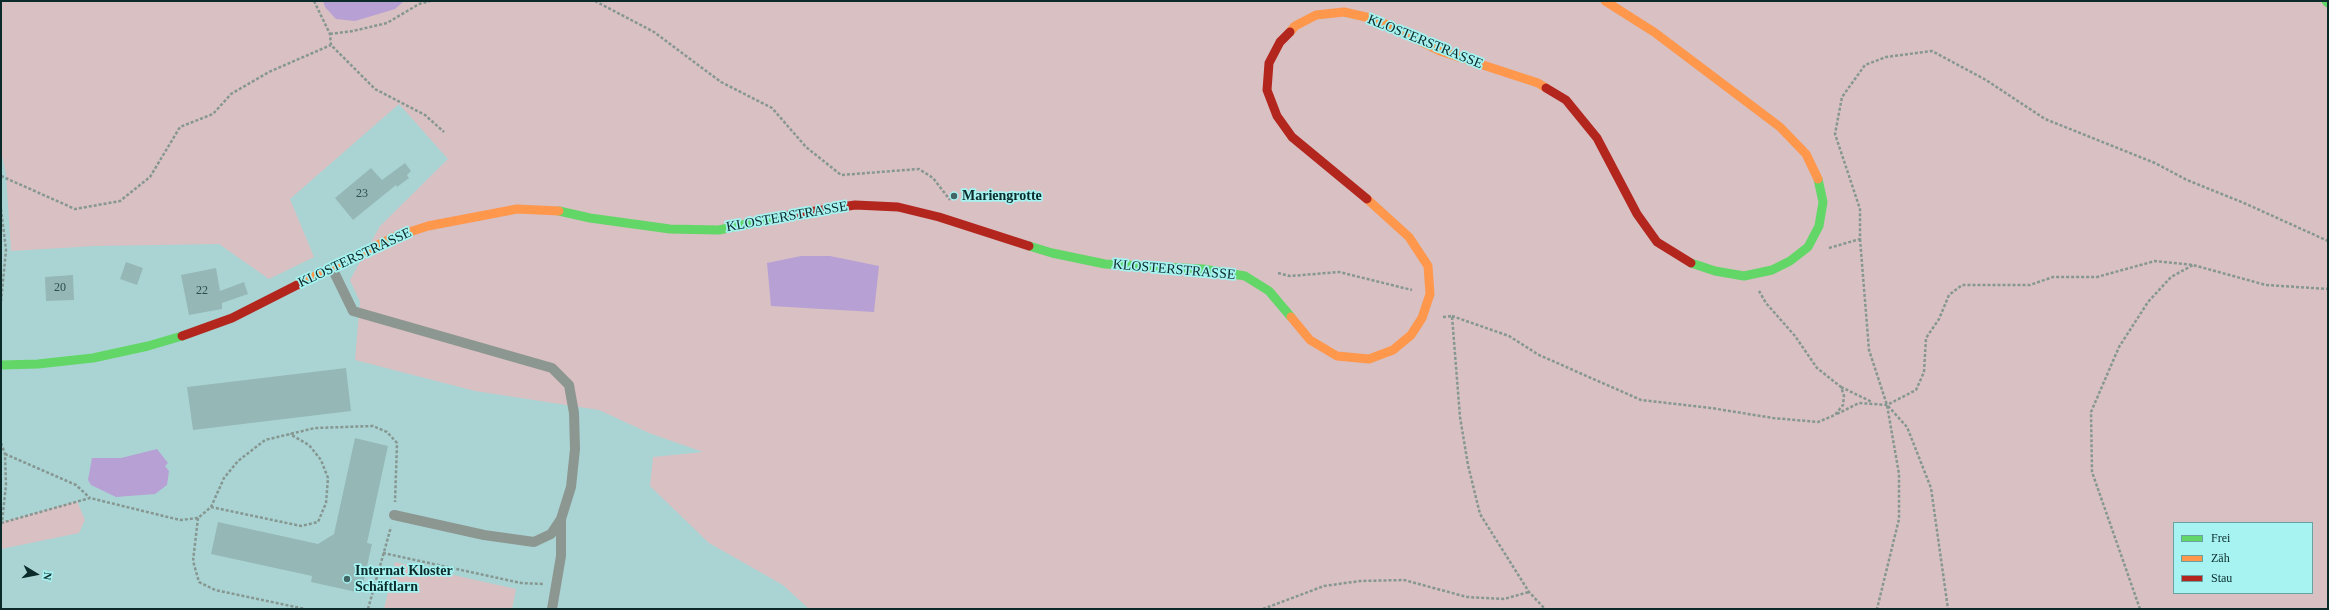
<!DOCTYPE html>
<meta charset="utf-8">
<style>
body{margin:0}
#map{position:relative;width:2329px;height:610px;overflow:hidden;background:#aad4d3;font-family:Georgia,serif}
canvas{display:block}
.frame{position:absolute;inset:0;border:2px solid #0a2b2a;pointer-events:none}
.legend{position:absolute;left:2173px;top:522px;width:140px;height:72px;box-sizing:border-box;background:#a6f3f1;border:1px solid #68a3a1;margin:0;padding:5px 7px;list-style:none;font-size:12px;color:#0a2b2a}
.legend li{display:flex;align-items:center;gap:8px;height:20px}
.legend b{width:20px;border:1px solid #68a3a1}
.north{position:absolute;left:16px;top:554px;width:40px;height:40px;-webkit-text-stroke:3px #a6f3f1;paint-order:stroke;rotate:100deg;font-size:11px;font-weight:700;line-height:16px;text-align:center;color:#0a2b2a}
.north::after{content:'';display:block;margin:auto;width:14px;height:18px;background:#0a2b2a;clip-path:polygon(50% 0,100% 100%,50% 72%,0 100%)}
</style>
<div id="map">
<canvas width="2329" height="610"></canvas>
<div class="frame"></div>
<ul class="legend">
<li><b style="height:5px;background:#63d668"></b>Frei</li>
<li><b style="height:5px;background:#ff974d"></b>Zäh</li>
<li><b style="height:5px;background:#b3261e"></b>Stau</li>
</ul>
<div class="north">N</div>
</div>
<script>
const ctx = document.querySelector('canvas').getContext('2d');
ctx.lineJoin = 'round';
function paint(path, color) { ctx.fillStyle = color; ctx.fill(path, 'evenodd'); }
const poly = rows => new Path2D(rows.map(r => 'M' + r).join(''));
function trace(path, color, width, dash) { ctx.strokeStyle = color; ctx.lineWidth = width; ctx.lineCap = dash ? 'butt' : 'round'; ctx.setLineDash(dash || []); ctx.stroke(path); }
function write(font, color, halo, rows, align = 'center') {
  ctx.font = font + ' Georgia,serif'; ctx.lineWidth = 3.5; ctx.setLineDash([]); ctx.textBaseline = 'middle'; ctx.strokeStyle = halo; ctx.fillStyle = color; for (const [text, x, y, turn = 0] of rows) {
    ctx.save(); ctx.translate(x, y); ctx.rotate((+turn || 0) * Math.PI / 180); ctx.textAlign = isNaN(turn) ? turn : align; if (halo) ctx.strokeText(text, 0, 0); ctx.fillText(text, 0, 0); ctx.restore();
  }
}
const green = poly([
 [1,1,2328,1,2328,609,809,609,783,585,709,543,650,486,653,457,703,452,649,433,599,410,475,391,355,360,360,302,350,280,380,226,448,159,399,104,290,199,314,257,269,279,219,244,95,246,11,251,6,174,1,151],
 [2174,523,2312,523,2312,593,2174,593],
 [77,501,85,520,79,533,1,549,2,522],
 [395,562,516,589,512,609,384,609]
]);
const water = poly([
 [323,1,404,1,395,9,355,21,336,19,325,7],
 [801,256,830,256,879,266,874,312,771,306,767,263],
 [157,449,168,463,165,466,169,471,167,485,155,494,116,497,91,485,88,480,92,458,121,458]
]);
const building = poly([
 [405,163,411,171,407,175,409,178,397,187,396,185,353,220,335,198,371,168,382,180],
 [126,262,143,268,137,285,120,279],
 [216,268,220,291,244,282,248,294,222,303,222,309,189,315,181,275],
 [73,275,74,300,46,301,45,277],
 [346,368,351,411,193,430,187,387],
 [355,438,388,446,367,543,372,544,361,593,311,582,312,576,211,554,218,522,318,544,334,534]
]);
const path = poly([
 [314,1,330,34,331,45,375,89,425,115,444,132],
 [595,1,654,32,721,82,772,108,806,147,841,175,919,169,933,178,950,200],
 [330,34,353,31,387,23,419,4,430,1],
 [1,176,75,209,120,201,150,177,180,127,213,114,231,94,269,72,331,45],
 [1,209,6,250,1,302],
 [1860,239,1869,350,1887,405,1899,474,1899,519,1877,609],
 [1829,248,1860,239,1860,209,1835,134,1842,97,1865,65,1886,57,1932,51,1986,80,2045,119,2155,163,2187,180,2244,203,2328,241],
 [1278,273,1290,276,1339,272,1412,290],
 [1452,316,1509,336,1539,355,1641,400,1711,408,1773,418,1818,422,1835,415,1843,405,1844,396,1841,387,1817,368,1795,336,1766,303,1759,291],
 [1443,317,1452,316,1460,417,1468,465,1480,514,1529,592,1545,609],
 [1841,387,1872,402],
 [1888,406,1907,427,1931,488,1948,609],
 [1837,414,1859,403,1887,405,1916,390,1924,372,1926,338,1939,319,1949,295,1962,285,2030,285,2053,277,2097,277,2155,261,2193,265,2266,285,2328,289],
 [1,443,5,454,6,485,2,522],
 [5,454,76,485,90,498],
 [211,507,301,526,318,522,326,503,328,478,321,460,309,445,290,434],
 [198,518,193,561,199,582,215,590,305,609],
 [1,523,90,498,180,520,198,518,211,507,224,478,238,461,265,440,315,428,373,426,387,432,397,443,395,502],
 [383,553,521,583,544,584],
 [368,609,391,527],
 [1263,609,1324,586,1360,581,1404,580,1467,597,1504,599,1529,592],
 [2140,609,2092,472,2091,412,2119,347,2148,302,2171,277,2193,265]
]);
const lane = poly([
 [332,268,353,311,552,368,569,385,574,413,575,449,571,487,561,519,561,556,552,609],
 [394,515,484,535,534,542,551,534,561,519]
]);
const fast = poly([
 [2326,1,2328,3],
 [559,211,590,218,670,229,719,230,783,216],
 [1029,246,1052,253,1105,264,1203,269,1245,276,1269,291,1291,317],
 [1691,263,1715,271,1744,276,1772,270,1790,261,1808,247,1819,226,1823,202,1818,179],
 [1,365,38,364,93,358,148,346,182,336]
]);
const slow = poly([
 [1605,1,1654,32,1780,127,1806,154,1818,179],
 [1290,32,1295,26,1316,15,1344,12,1375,19,1440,51,1538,83,1546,88],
 [297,285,394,237,428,226,517,209,559,211],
 [1291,317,1310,340,1337,356,1369,359,1393,350,1411,335,1422,318,1430,294,1428,266,1409,237,1367,199]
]);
const jam = poly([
 [1290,32,1280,42,1269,63,1267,90,1277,116,1292,137,1367,199],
 [1546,88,1566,100,1597,138,1637,214,1657,242,1691,263],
 [783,216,855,205,898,207,939,217,1029,246],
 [182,336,232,318,297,285]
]);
const markers = [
 [954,196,4,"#426665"],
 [347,579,4,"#426665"]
];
const numberNames = [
 ["23",362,194],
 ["20",60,288],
 ["22",202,291]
];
const streetNames = [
 ["KLOSTERSTRASSE",1425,42,22],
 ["KLOSTERSTRASSE",787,217,-10],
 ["KLOSTERSTRASSE",355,258,-25],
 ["KLOSTERSTRASSE",1174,270,5]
];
const poiNames = [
 ["Mariengrotte",962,196],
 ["Internat Kloster",355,571],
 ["Schäftlarn",355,587]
];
paint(green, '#d9c0c3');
paint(water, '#b7a0d4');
paint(building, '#95b7b6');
trace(path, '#869792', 2.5, [3, 2]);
trace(lane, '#8d9791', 10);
trace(fast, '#63d668', 9);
trace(slow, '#ff974d', 9);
trace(jam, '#b3261e', 9);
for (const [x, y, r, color] of markers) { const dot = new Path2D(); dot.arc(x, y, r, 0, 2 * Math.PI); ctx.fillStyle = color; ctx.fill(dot); trace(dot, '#a6f3f1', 1.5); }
write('12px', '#2d4e4d', null, numberNames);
write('14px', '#0a2b2a', '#a6f3f1', streetNames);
write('bold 14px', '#0a2b2a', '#a6f3f1', poiNames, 'left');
</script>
